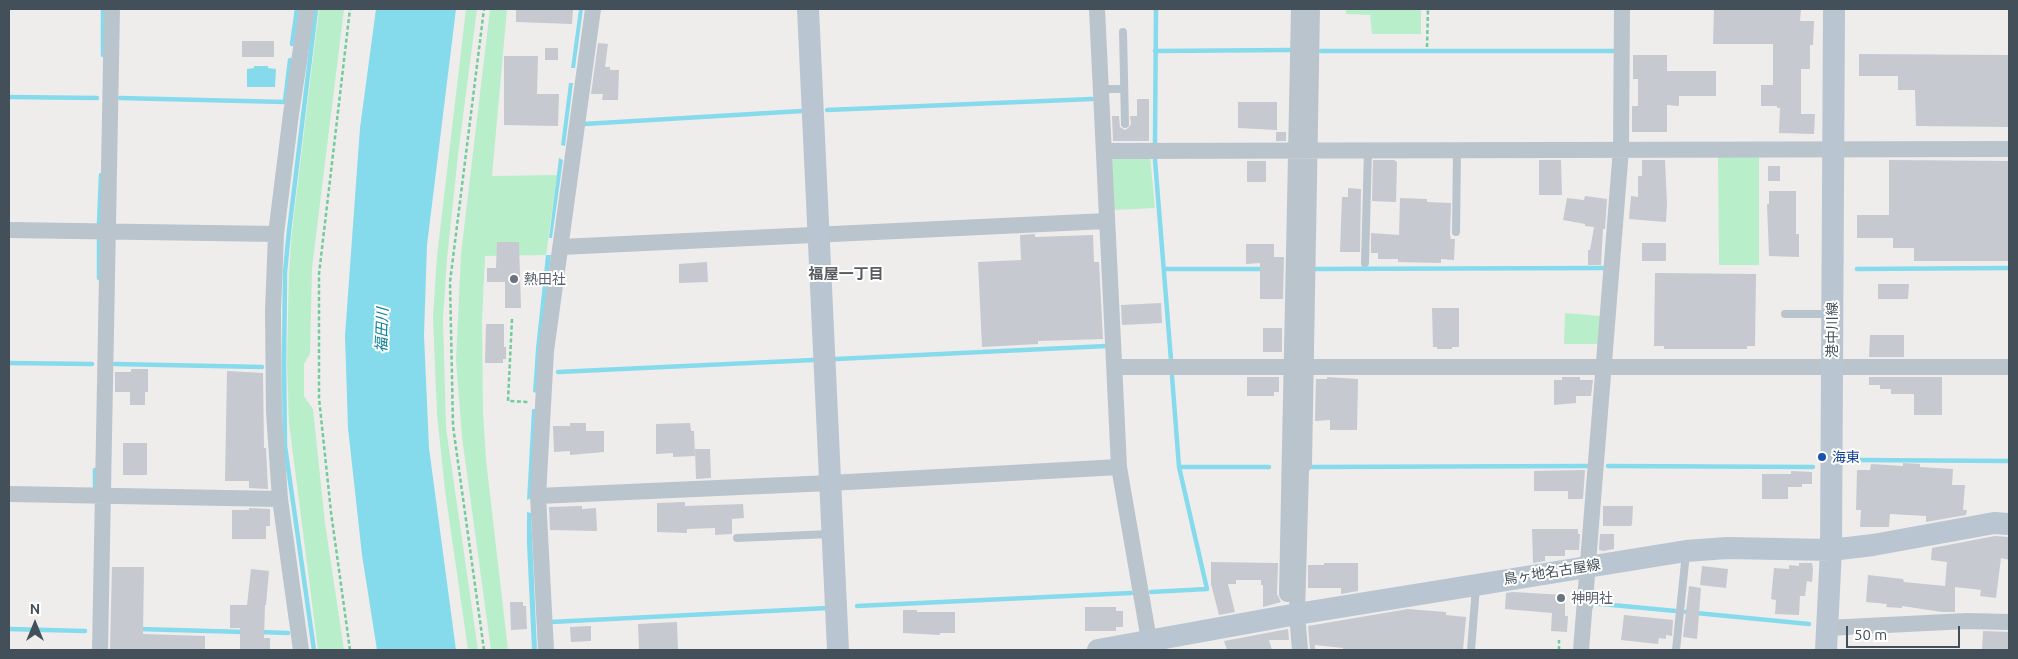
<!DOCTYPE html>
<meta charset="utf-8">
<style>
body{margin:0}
#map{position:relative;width:2018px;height:659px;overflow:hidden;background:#efecec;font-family:Ubuntu,sans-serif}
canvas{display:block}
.frame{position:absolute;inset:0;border:10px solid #445059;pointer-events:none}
.north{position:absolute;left:10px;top:599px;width:50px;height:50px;-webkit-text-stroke:4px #fff;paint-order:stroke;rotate:0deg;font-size:14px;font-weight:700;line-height:20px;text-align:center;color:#445059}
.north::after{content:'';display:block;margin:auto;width:18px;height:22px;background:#445059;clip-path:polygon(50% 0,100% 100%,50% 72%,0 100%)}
.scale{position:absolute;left:1846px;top:626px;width:114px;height:22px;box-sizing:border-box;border:2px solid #445059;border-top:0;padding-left:6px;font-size:15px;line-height:18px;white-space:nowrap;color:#445059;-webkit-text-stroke:4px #fff;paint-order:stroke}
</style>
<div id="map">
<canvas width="2018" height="659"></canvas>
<div class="frame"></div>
<div class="north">N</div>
<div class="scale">50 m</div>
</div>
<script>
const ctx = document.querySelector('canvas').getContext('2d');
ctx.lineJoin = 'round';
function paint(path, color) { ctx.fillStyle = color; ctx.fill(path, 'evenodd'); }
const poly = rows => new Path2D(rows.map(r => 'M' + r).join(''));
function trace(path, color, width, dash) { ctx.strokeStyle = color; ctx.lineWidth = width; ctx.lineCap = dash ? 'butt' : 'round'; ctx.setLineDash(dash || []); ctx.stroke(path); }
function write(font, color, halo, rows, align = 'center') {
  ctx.font = font + ' Ubuntu,"Noto Sans JP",sans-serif'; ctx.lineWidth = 4; ctx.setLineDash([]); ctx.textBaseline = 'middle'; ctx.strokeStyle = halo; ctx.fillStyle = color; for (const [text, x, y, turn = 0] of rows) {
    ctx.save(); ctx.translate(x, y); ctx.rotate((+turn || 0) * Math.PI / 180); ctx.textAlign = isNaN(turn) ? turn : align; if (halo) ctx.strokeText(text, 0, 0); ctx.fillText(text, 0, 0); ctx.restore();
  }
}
const green = poly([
 [319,9,344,9,312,268,310,354,304,364,304,396,313,409,325,523,344,650,318,650,289,423,287,365,289,272,292,231],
 [466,9,477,9,458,155,447,259,443,319,446,428,478,650,468,650,445,490,437,414,433,318,437,256],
 [490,9,507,9,492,176,557,175,546,255,485,256,482,322,483,411,486,460,508,650,491,650,462,437,456,361,461,254],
 [1346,9,1421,9,1421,34,1372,34,1370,15,1346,14],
 [1117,156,1150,156,1155,208,1113,210,1111,161],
 [1718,156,1759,156,1759,265,1719,265],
 [1565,313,1601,316,1598,344,1564,344]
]);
const water = poly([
 [376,9,456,9,427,245,424,335,429,448,456,650,377,650,362,555,348,428,345,336,360,128],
 [579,9,583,9,575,68,571,68],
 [254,66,268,66,268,68,276,69,275,87,247,87,247,69,254,68],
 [569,83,573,83,565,146,561,145],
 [559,158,563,160,552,238,549,238],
 [546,255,551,255,537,393,533,392,536,348],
 [532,409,536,409,531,498,527,500],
 [527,512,531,513,537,650,532,650,527,544]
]);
const stream = poly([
 [103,9,103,55],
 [292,44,297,9],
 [1155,51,1290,50],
 [1321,51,1613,51],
 [9,97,97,98],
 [120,98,285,102],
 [285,101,290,60],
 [827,110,1092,99],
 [584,124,802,111],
 [1155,142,1156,9],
 [1155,160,1171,360],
 [99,223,101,175],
 [1164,269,1265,269],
 [1312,269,1603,268],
 [1857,269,2009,268],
 [99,278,99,239],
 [836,359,1107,346],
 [9,363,92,364],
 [115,364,262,367],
 [558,372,813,360],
 [1858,460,2009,461],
 [1608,466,1813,467],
 [1179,467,1269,467],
 [1310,467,1587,466],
 [95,490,95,470],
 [1151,592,1207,589,1179,467,1172,376],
 [857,606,1131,593],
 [1591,607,1591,603,1676,611],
 [1686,612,1809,624],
 [551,622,828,608],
 [9,629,85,631],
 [139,629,244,632],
 [259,632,288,633],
 [314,650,285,446,284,366,285,272,289,231,316,9]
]);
const building = poly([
 [516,9,573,9,572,24,516,22],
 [1714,9,1801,9,1800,21,1814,21,1813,45,1810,45,1810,69,1801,69,1801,114,1815,114,1814,134,1779,133,1780,108,1777,108,1777,106,1761,106,1761,85,1773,85,1773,44,1713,44],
 [242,41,274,41,274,57,242,57],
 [598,43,608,44,605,67,610,67,610,70,619,70,618,100,602,100,603,94,591,94],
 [545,48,558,48,558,60,545,60],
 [1859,54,2009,55,2009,127,1916,126,1915,90,1898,90,1898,76,1859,76],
 [1633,55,1667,55,1667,71,1716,71,1716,96,1679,96,1679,106,1667,105,1667,132,1632,132,1632,106,1638,106,1638,79,1633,79],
 [504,56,538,56,537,94,559,94,558,126,504,125],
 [1137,99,1149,99,1149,141,1113,141,1112,116,1119,116,1120,127,1125,130,1128,128,1131,124,1130,116,1137,116],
 [1238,102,1277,102,1277,130,1238,128],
 [1276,132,1286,132,1286,141,1276,141],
 [1373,160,1394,160,1397,162,1396,202,1372,201],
 [1539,160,1561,160,1562,195,1539,195],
 [1642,160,1665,160,1667,203,1666,222,1629,219,1631,196,1638,197,1638,176,1642,176],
 [1889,160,2009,161,2009,261,1914,261,1914,248,1893,248,1893,238,1857,238,1857,215,1889,215],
 [1247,161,1266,161,1266,182,1247,182],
 [1768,166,1780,166,1780,181,1768,181],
 [1348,188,1361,189,1360,252,1340,252,1342,197,1348,197],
 [1769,191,1796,191,1796,234,1799,234,1799,257,1769,256,1767,204,1769,204],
 [1585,196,1607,199,1605,229,1603,229,1601,265,1588,265,1588,250,1590,250,1594,227,1585,226,1585,224,1563,220,1567,198,1584,200],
 [1400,198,1427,199,1427,202,1451,203,1450,235,1451,239,1455,239,1454,260,1441,259,1441,263,1398,262,1398,259,1378,259,1378,253,1371,253,1371,233,1399,235],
 [1035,234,1035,237,1093,235,1094,262,1099,262,1103,339,1038,341,1038,344,982,347,978,262,1021,260,1020,235],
 [497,242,519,242,521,308,505,308,505,282,487,282,487,268,496,268],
 [1642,243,1666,243,1666,261,1642,261],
 [1246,244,1274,244,1274,257,1284,257,1283,299,1260,299,1260,263,1246,264],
 [707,262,708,282,679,283,679,264],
 [1655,273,1756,274,1755,346,1747,346,1747,349,1664,349,1664,346,1654,346],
 [1878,284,1909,284,1908,299,1878,299],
 [1161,303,1162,323,1122,325,1121,305],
 [1432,308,1459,308,1459,347,1452,347,1452,349,1437,349,1437,347,1433,347],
 [486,324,504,324,504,347,506,347,506,359,503,359,503,363,485,363],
 [1263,328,1282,328,1282,352,1263,352],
 [1870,335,1904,335,1904,357,1869,357],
 [131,369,148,369,148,392,145,392,145,405,130,405,130,392,115,392,115,372,131,372],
 [227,371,263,373,264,448,266,448,268,489,249,488,249,481,225,481],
 [1247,377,1279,377,1279,392,1274,392,1274,396,1247,396],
 [1327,377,1358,379,1357,430,1330,430,1330,420,1315,421,1316,379,1327,379],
 [1562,377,1580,377,1580,380,1593,380,1591,396,1576,396,1576,403,1554,405,1554,380,1562,380],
 [1869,377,1942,377,1942,415,1914,415,1914,394,1891,394,1891,389,1880,389,1880,385,1869,385],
 [570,423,586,423,586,431,604,431,604,452,570,455,570,451,554,452,553,426,570,426],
 [690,423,691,431,694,431,695,456,673,457,673,453,656,454,656,424],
 [123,443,147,443,147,475,123,475],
 [695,449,710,449,711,478,696,479],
 [1903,463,1920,464,1920,467,1953,469,1952,485,1965,485,1963,510,1967,510,1966,515,1926,522,1926,516,1890,514,1889,527,1860,527,1861,510,1856,510,1857,470,1870,470,1871,464,1903,466],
 [1585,470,1583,499,1568,499,1568,491,1534,491,1534,471],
 [1791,471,1812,472,1812,484,1802,484,1802,487,1788,487,1788,499,1762,499,1762,474,1791,474],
 [685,502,685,506,743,504,744,518,732,519,732,534,715,535,715,528,687,529,687,533,657,532,657,503],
 [582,506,582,509,596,508,597,531,550,530,549,507],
 [1603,506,1633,506,1632,524,1631,526,1603,526],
 [249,508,270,509,270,526,266,526,266,539,232,539,232,510,249,510],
 [1532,529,1578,529,1578,534,1580,534,1579,550,1565,550,1565,556,1545,556,1545,561,1533,563],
 [1600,534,1614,534,1614,549,1603,551,1599,550],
 [1995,536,2009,537,2009,560,2001,558,1996,598,1980,596,1981,590,1955,587,1955,612,1942,612,1902,606,1902,608,1886,607,1887,604,1866,602,1868,575,1903,579,1904,582,1945,586,1947,562,1931,560,1932,548],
 [1211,562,1278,563,1277,594,1281,602,1263,607,1263,585,1261,585,1261,580,1236,580,1236,584,1228,584,1235,612,1219,615,1211,584],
 [1324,563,1358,563,1358,591,1341,594,1341,588,1308,588,1308,565,1324,565],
 [1799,563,1812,563,1813,569,1812,582,1807,581,1805,596,1800,596,1799,615,1775,614,1776,600,1771,599,1774,568,1789,569,1789,565,1799,566],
 [1702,566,1728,569,1726,588,1700,585],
 [112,567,144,567,143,634,205,636,205,650,110,650],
 [251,569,269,571,266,605,265,605,264,638,270,638,270,650,240,650,240,628,230,628,230,605,247,605],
 [1689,586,1701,588,1697,639,1683,637],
 [1513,592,1565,595,1565,616,1568,616,1567,632,1551,631,1552,613,1505,609,1506,593],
 [510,602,523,602,523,606,526,606,527,629,511,630],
 [1085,607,1116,607,1116,611,1123,611,1123,627,1116,627,1116,631,1085,631],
 [1408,609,1446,612,1446,615,1466,617,1463,650,1343,650,1343,648,1315,645,1315,650,1310,650,1308,626],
 [903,610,917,610,917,612,955,612,955,633,940,633,940,635,903,633],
 [1624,615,1673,620,1672,636,1666,635,1666,639,1659,638,1658,644,1621,640],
 [677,622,678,650,639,650,638,624],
 [591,626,591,641,571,642,570,627],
 [1288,629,1289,640,1269,640,1272,650,1227,650,1224,641],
 [1983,631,2009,632,2009,650,1982,650]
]);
const path = poly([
 [1427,47,1428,9],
 [512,319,508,401,529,402],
 [350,650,331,512,319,398,319,274,350,9],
 [484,650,453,426,450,282,484,9],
 [1559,650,1559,640]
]);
const lane = poly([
 [1123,32,1125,124],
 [1101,89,1124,89],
 [1456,232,1457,150],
 [1365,263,1368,150],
 [1785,314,1830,314],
 [737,538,830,534],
 [1471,650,1476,587],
 [1676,650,1686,553]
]);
const street = poly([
 [1097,9,1119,467,1149,640],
 [1104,151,2009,149],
 [9,230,276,234],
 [561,247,1106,221],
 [1115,367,2009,367],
 [9,494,280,499],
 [538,496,830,483,1119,467],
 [1287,594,1299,9],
 [1827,628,1967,621,2009,622],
 [100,650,112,9],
 [301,650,280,499,274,412,273,311,276,234,291,114,307,9],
 [546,650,538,496,546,351,593,9],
 [1300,650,1297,614,1301,469,1304,464,1312,9],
 [1581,650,1621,149,1622,9]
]);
const secondary = poly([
 [808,9,838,650],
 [1098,650,1297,614,1686,551,1727,548,1831,550,1873,545,1994,523,2009,524],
 [1826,650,1831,550,1834,9]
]);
const markers = [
 [514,279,5,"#6b7280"],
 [1822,457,5,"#1a4fb4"],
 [1561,598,5,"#6b7280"]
];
const worshipNames = [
 ["熱田社",524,279],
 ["神明社",1571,598]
];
const streetNames = [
 ["港中川線",1832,330,-90],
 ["鳥ヶ地名古屋線",1552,572,-9]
];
const transitNames = [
 ["海東",1832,457]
];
const neighbourhoodNames = [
 ["福屋一丁目",846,274]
];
const waterNames = [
 ["福田川",382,330,-88]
];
paint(green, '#b9eecb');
paint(water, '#85dbec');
trace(stream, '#85dbec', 4.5);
paint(building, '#c6c9cf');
trace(path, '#71cc9b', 2.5, [4, 2.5]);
trace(lane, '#bac4cc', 8);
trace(street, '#bac4cc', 16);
trace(secondary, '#b9c6d1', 22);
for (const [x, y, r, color] of markers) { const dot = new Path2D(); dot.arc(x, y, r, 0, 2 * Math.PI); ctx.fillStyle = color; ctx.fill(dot); trace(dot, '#fff', 2); }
write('14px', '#5b616d', '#fff', worshipNames, 'left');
write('14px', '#445059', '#fff', streetNames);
write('14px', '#164399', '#fff', transitNames, 'left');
write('bold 15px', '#595d61', '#fff', neighbourhoodNames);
write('italic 15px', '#0c8097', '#fff', waterNames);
</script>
